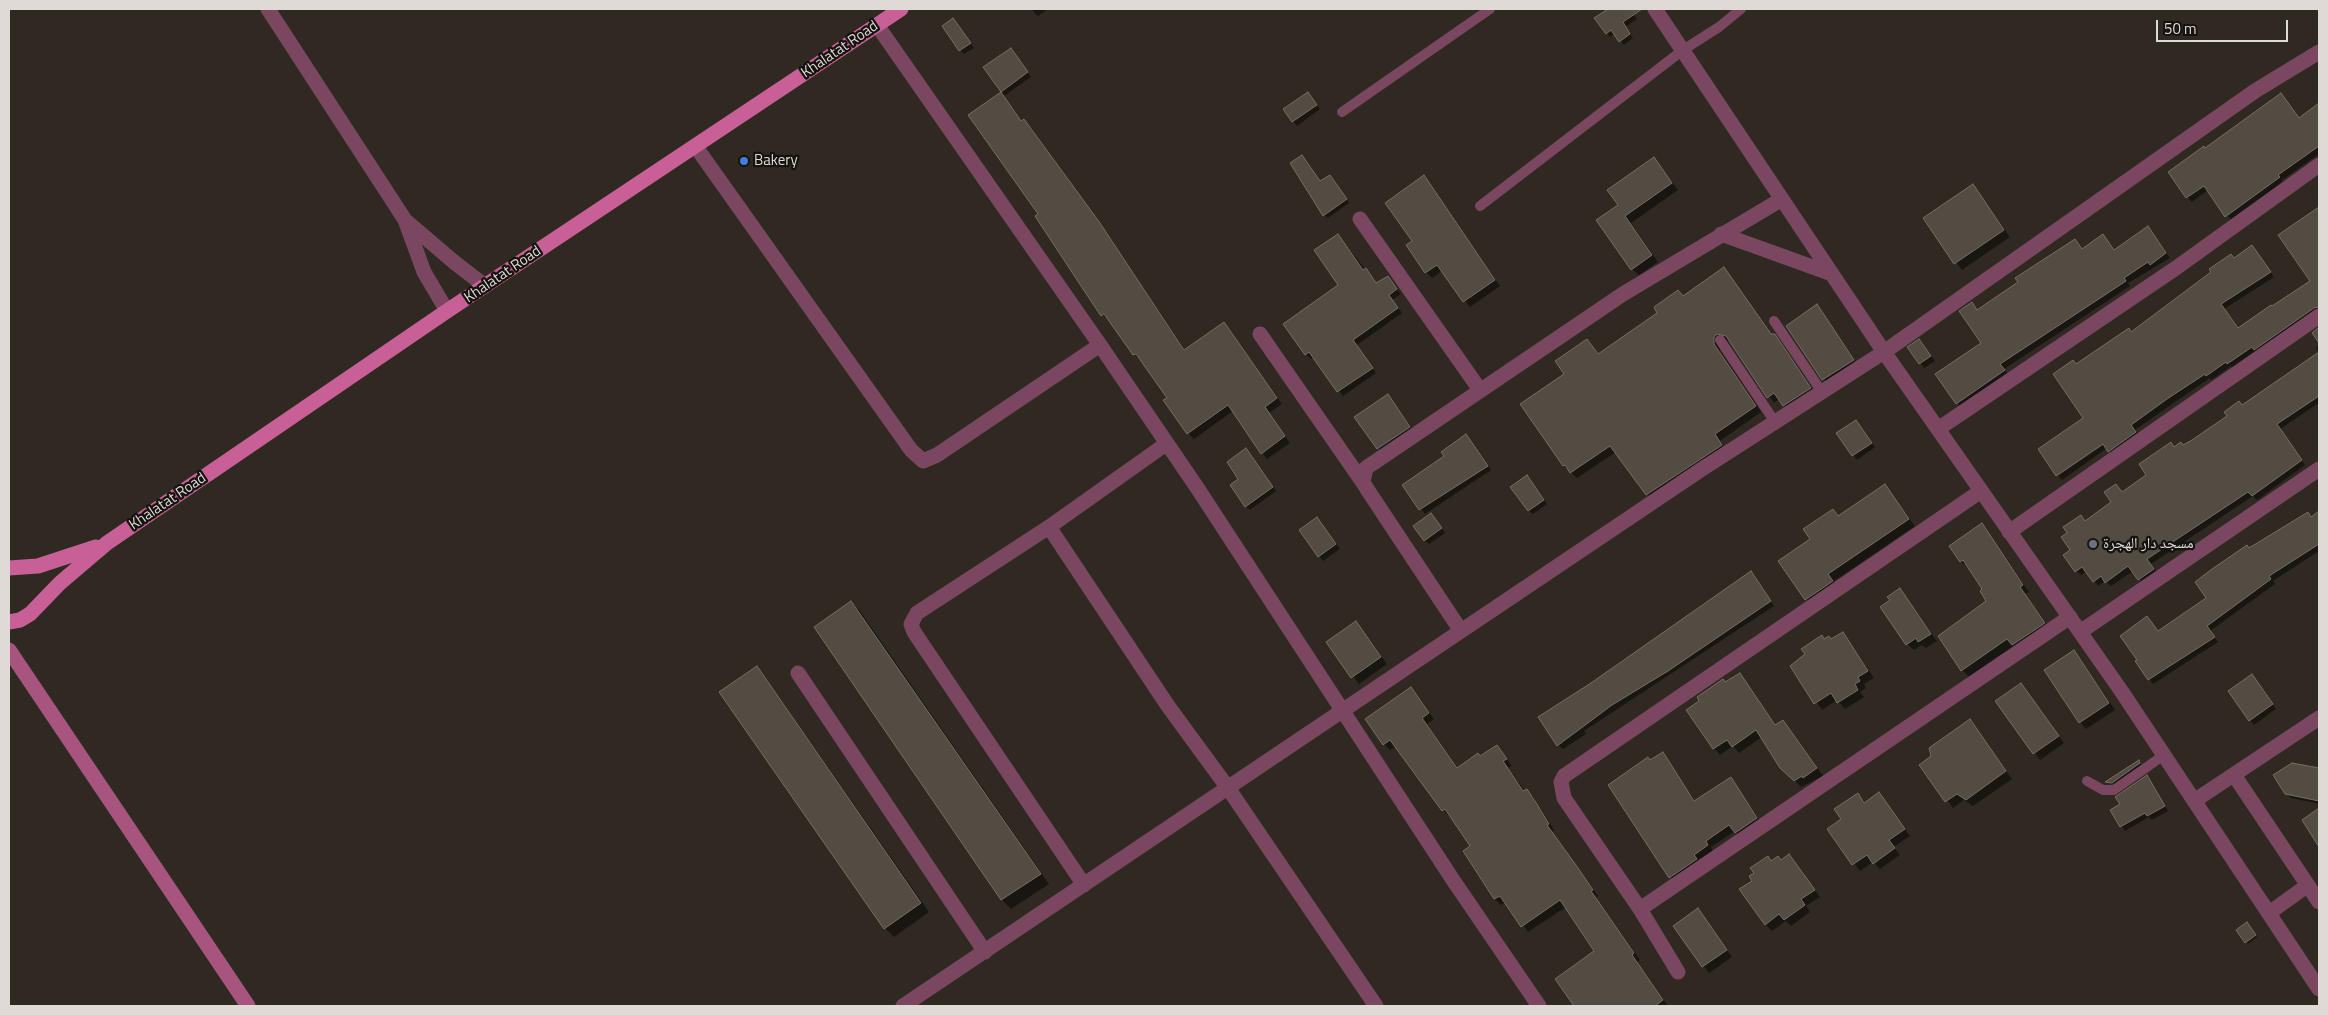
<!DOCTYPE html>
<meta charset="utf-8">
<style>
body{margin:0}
#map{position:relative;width:2328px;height:1015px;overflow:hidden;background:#302921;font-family:"Titillium Web",sans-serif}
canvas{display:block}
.frame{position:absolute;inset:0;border:10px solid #dfdad5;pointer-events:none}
.scale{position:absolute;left:2156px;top:20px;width:132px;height:22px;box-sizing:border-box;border:2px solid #dfdad5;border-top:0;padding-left:6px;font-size:15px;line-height:18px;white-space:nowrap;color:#dfdad5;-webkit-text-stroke:4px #15120f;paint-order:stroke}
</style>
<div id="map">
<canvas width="2328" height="1015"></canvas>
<div class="frame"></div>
<div class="scale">50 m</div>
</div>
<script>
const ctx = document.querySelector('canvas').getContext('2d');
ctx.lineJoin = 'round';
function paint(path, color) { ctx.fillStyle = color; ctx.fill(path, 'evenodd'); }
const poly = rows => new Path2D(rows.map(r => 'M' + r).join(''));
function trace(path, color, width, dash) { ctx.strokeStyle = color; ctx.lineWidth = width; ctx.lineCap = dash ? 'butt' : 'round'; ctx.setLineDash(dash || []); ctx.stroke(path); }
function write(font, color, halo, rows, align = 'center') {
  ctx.font = font + ' "Titillium Web","Noto Naskh Arabic",sans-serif'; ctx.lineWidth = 4.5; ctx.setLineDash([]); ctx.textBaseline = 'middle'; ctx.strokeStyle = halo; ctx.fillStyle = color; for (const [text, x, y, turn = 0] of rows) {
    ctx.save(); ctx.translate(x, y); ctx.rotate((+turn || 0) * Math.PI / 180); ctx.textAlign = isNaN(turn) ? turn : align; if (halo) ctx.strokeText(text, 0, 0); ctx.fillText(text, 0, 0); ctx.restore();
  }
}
const shadow = poly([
 [1031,9,1048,9,1038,16],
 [1610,9,1630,9,1637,19,1625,27,1633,38,1624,45,1615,34,1610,37,1596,19],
 [957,24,974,48,964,54,960,50],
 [1015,54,1031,77,1004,96,1022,122,1024,120,1030,126,1105,230,1185,350,1224,323,1282,404,1269,413,1290,443,1267,459,1233,411,1194,439,1188,433,1168,398,1141,359,1134,355,1110,320,1102,315,1039,215,969,115,1002,92,985,67],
 [1308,93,1320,109,1297,126,1284,110],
 [2281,94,2299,119,2319,105,2319,154,2282,180,2283,182,2231,220,2208,190,2192,202,2187,197,2206,149],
 [1654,159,1678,190,1631,223,1658,262,1639,275,1632,269,1619,206],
 [1306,160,1321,182,1333,180,1349,203,1328,218,1324,215],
 [1424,177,1500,286,1470,307,1442,271,1432,278,1426,272,1413,241],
 [1973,186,2010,237,1962,270,1925,219],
 [2319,208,2319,312,2233,368,2231,366,2211,380,2210,378,2172,404,2135,430,2140,437,2113,455,2107,448,2062,480,2058,476,2109,441,2085,418,2077,365,2132,333,2234,259,2256,251,2274,277,2224,309,2238,329,2311,282,2279,235],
 [2152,232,2170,258,2128,283,2130,286,2004,369,2008,375,1961,408,1957,403,1982,343,1972,303,1978,311,2075,241,2082,250,2103,235,2115,251],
 [1338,235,1377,284,1387,277,1401,294,1392,300,1402,313,1357,345,1376,373,1343,396,1314,357,1311,359,1306,354,1340,285],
 [1724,269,1772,336,1781,342,1816,394,1790,411,1779,399,1774,403,1731,341,1723,340,1719,344,1720,351,1761,412,1720,441,1727,451,1653,501,1616,452,1577,478,1564,466,1522,405,1565,374,1587,341,1599,355],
 [1817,306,1858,365,1828,384,1788,327],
 [1919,340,1935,361,1924,368,1909,347],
 [2319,345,2319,353,2316,348],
 [2319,354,2319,403,2280,429,2305,465,2257,500,2253,496,2151,564,2158,574,2144,584,2133,571,2111,586,2105,581,2098,586,2087,571,2081,575,2076,571,2072,550,2086,522,2148,475,2175,448,2184,446],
 [1387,396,1416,434,1384,455,1356,418],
 [1856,421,1875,447,1857,460,1838,433],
 [1470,440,1491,470,1425,514,1404,486],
 [1250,454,1276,491,1250,510,1246,506,1240,479],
 [1531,481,1547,504,1533,514,1528,510],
 [1884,486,1915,526,1834,581,1838,588,1813,606,1806,599,1812,540,1833,510,1839,517],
 [2319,512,2319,551,2273,581,2275,584,2210,631,2218,642,2153,684,2137,662,2159,632,2208,598,2250,549,2308,513,2312,517],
 [1435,519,1445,533,1429,544,1424,540],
 [1321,523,1340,549,1323,561,1300,530],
 [1982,525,2029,592,2025,594,2051,630,1969,677,1962,670,1988,602,1984,590,1969,567,1961,562,1950,546],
 [1755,577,1774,606,1584,731,1586,734,1563,749,1558,745,1539,718],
 [1900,590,1937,641,1926,648,1922,645,1914,650,1907,644,1891,600],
 [851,602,860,611,1049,884,1011,909,1002,900,815,627],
 [1356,623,1387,664,1359,684,1328,643],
 [1843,633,1874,678,1864,684,1866,688,1860,692,1864,697,1845,709,1837,700,1822,710,1792,666,1825,640,1831,640],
 [2074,651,2115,710,2086,729,2080,722],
 [756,668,765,677,929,912,894,937,885,928],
 [1740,675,1776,726,1783,721,1789,728,1823,776,1801,787,1781,767,1762,737,1739,753,1733,746,1720,755,1714,748,1726,683],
 [2256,680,2276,709,2254,725,2250,720],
 [2020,684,2064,743,2040,760,1996,701],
 [1411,688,1434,719,1427,724,1458,768,1497,746,1503,753,1512,766,1508,768,1525,791,1527,790,1533,796,1554,830,1552,832,1598,896,1596,898,1640,960,1637,962,1668,1006,1576,1006,1556,979,1596,951,1566,907,1528,932,1506,902,1501,905,1495,899,1465,851,1472,847,1450,815,1449,816,1443,810,1396,746,1390,750,1384,744],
 [1970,721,2012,779,1973,806,1964,800,1953,808,1921,766],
 [1662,754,1696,802,1731,779,1762,824,1741,839,1735,831,1711,847,1713,851,1676,883,1670,877,1651,761],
 [2139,762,2141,765,2114,784,2107,782],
 [2292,764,2319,769,2319,804,2291,798,2286,793],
 [2147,777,2168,811,2152,820,2149,817,2125,831,2112,810,2121,804],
 [1879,794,1910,836,1894,847,1900,855,1880,869,1873,862,1860,871,1828,829,1843,819,1858,795,1866,803],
 [1789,856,1820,897,1806,906,1810,912,1791,926,1786,921,1772,931,1765,924,1754,881,1756,873,1767,857,1772,862,1781,861],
 [1697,910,1732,957,1709,973,1674,926],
 [2249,925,2257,937,2248,944,2246,942]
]);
const building = poly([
 [1608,9,1642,9,1623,22,1630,34,1619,42,1611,30,1606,34,1594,18,1608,9],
 [953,18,971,43,959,51,942,26,953,18],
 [1011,48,1028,72,1001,92,983,67,1011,48],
 [1001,92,1021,121,1024,119,1100,223,1184,350,1224,322,1277,398,1265,407,1285,436,1261,454,1228,405,1187,434,1163,400,1167,398,1136,354,1133,355,1104,314,1101,316,1085,292,1035,216,1038,214,968,115,1001,92],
 [1308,92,1317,105,1292,122,1283,109,1308,92],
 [2281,93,2299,118,2319,103,2319,146,2278,175,2280,177,2225,217,2204,186,2186,198,2168,172,2204,146,2205,148,2281,93],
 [1302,155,1320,181,1330,175,1347,199,1323,216,1290,163,1302,155],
 [1654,157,1672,183,1625,216,1652,255,1631,270,1596,220,1618,205,1607,190,1654,157],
 [1424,175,1495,280,1463,302,1437,265,1425,273,1406,245,1412,241,1385,203,1424,175],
 [1973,184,2004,230,1954,264,1923,218,1973,184],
 [2319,207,2319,307,2314,308,2254,350,2252,347,2227,364,2226,362,2206,376,2205,374,2167,399,2131,425,2136,432,2108,452,2103,444,2056,476,2038,449,2083,418,2053,374,2073,360,2076,364,2129,328,2131,332,2211,272,2209,269,2231,254,2234,258,2252,245,2271,272,2221,304,2238,328,2271,305,2272,306,2310,281,2278,235,2319,207],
 [2148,226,2166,253,2150,265,2148,262,2124,278,2126,281,2000,364,2005,370,1956,404,1935,374,1981,343,1959,311,1972,302,1977,310,2018,282,2015,278,2075,239,2082,249,2103,234,2114,250,2148,226],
 [1338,234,1363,270,1366,268,1376,283,1388,276,1397,289,1389,295,1398,308,1353,340,1373,368,1337,392,1309,352,1305,355,1283,324,1338,285,1314,250,1338,234],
 [1724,267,1771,334,1775,334,1811,388,1783,406,1774,393,1767,398,1726,336,1717,334,1714,337,1714,344,1756,406,1715,434,1722,445,1646,495,1610,446,1570,473,1565,465,1563,466,1520,404,1564,374,1555,361,1587,339,1598,354,1657,313,1654,307,1678,290,1683,296,1724,267],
 [1817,304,1854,360,1822,380,1786,326,1817,304],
 [2319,327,2319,343,2312,333,2319,327],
 [1919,339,1931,356,1919,364,1907,347,1919,339],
 [2319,352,2319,396,2277,424,2302,460,2252,496,2248,492,2147,559,2154,569,2138,580,2128,566,2105,583,2101,576,2093,582,2082,567,2075,572,2063,555,2070,550,2061,537,2067,533,2063,527,2081,515,2085,521,2111,502,2104,492,2116,484,2122,492,2146,475,2139,464,2171,442,2174,447,2181,442,2183,445,2192,440,2227,416,2224,412,2239,401,2242,405,2319,352],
 [1388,394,1410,427,1377,449,1354,417,1388,394],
 [1856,420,1872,443,1852,456,1836,433,1856,420],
 [1466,434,1488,466,1419,510,1402,485,1444,456,1441,452,1466,434],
 [1246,448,1273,487,1245,507,1230,485,1238,479,1227,462,1246,448],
 [1527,475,1544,500,1528,511,1510,487,1527,475],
 [1885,484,1909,519,1828,574,1833,581,1805,600,1778,561,1810,539,1803,529,1833,509,1838,516,1885,484],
 [2319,511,2319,544,2269,576,2271,579,2207,626,2215,637,2148,680,2135,661,2137,660,2120,636,2147,616,2158,631,2206,598,2195,582,2212,569,2247,545,2249,548,2308,512,2311,517,2319,511],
 [1431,513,1442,528,1424,541,1413,526,1431,513],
 [1317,517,1336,544,1318,557,1299,530,1317,517],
 [1982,523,2023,585,2020,587,2045,623,2012,645,2007,639,1961,671,1938,636,1986,601,1980,591,1982,589,1963,560,1960,562,1949,546,1982,523],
 [1751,571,1771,601,1668,671,1612,705,1557,746,1538,717,1591,683,1751,571],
 [1900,588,1931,634,1918,642,1916,638,1906,645,1880,607,1890,600,1887,597,1900,588],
 [851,601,1041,874,1001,900,814,627,851,601],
 [1356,621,1381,657,1351,678,1326,642,1356,621],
 [1843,632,1868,671,1858,677,1860,681,1855,684,1858,690,1837,703,1831,693,1814,704,1790,666,1805,654,1801,649,1822,635,1824,639,1829,636,1831,639,1843,632],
 [2074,650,2109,703,2079,723,2044,670,2074,650],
 [757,666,921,903,884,929,719,692,757,666],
 [1740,673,1775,725,1783,720,1817,768,1803,778,1802,776,1794,781,1780,768,1756,730,1732,747,1727,740,1713,749,1686,710,1699,701,1697,697,1723,679,1725,682,1740,673],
 [2252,674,2273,704,2249,721,2228,691,2252,674],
 [2021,683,2059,736,2033,754,1995,701,2021,683],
 [1411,687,1429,713,1422,718,1457,768,1478,753,1480,756,1497,745,1507,759,1503,761,1523,791,1527,789,1537,804,1549,824,1547,825,1578,868,1593,890,1591,891,1634,953,1632,955,1663,1000,1655,1006,1574,1006,1555,979,1594,951,1560,900,1521,927,1500,896,1494,899,1463,851,1470,846,1445,809,1442,811,1390,740,1383,745,1365,719,1411,687],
 [1970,719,2006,771,1966,800,1957,794,1945,802,1919,765,1931,756,1929,748,1970,719],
 [1663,752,1694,801,1731,777,1757,818,1735,833,1729,825,1706,841,1708,845,1694,855,1697,859,1669,878,1608,785,1648,757,1650,760,1663,752],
 [2139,760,2140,763,2112,783,2105,782,2139,760],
 [2292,763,2319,768,2319,801,2285,794,2273,775,2292,763],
 [2147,775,2165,806,2147,816,2145,813,2120,827,2110,810,2120,804,2115,797,2147,775],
 [1879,792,1905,829,1889,840,1895,848,1873,864,1867,855,1852,865,1827,829,1841,819,1834,809,1858,793,1864,803,1879,792],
 [2319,808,2319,847,2302,820,2319,808],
 [1789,854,1815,890,1801,899,1805,905,1784,920,1779,914,1765,925,1739,889,1752,881,1749,876,1754,873,1750,868,1768,856,1771,861,1778,856,1781,860,1789,854],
 [1698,908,1727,950,1702,967,1673,926,1698,908],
 [2247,922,2256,935,2245,943,2236,930,2247,922]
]);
const lane = poly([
 [1342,112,1490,9],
 [1480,206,1683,50,1719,27,1741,9],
 [1774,321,1822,392],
 [1720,340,1775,422],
 [2087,781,2103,790,2114,790,2164,755]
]);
const street = poly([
 [268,9,405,220,424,272,447,311],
 [1655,9,1884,352,2122,692,2319,989],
 [877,25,1100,345,1198,489,1453,880,1539,1006],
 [696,147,911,450,923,461,937,455,1100,345],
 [1360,219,1480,390],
 [406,221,454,262,485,286],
 [1721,234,1832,274],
 [1260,334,1366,487],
 [1938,429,2176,268,2319,165],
 [1049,527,1168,706,1228,788,1376,1006],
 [2009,532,2319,316],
 [1461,631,1367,489,1363,482,1366,468,1623,294,1782,199],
 [2080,632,2319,469],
 [798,673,985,952],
 [2234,775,2319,902],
 [2194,801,2319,718],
 [1084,885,914,632,911,624,917,613,1049,527,1166,444],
 [1640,909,2070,617],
 [2269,913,2308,885],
 [1678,972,1640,909,1564,798,1561,782,1564,776,1981,491],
 [903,1006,1702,469,1884,352,2255,91,2319,52]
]);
const secondary = poly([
 [9,650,248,1006]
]);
const primary = poly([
 [9,568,38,566,96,547],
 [9,622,20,620,30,614,60,583,107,543,447,311,901,9]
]);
const markers = [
 [744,161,5,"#3f7fe0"],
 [2093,544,5,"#6b7280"]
];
const streetNames = [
 ["Khalatat Road",840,50,-34],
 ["Khalatat Road",503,275,-34],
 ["Khalatat Road",168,502,-34]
];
const poiNames = [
 ["Bakery",754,161],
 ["مسجد دار الهجرة",2103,544]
];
paint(shadow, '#0007');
paint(building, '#534c43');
trace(building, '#776e66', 1);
trace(lane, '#7b4760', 10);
trace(street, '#7b4760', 15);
trace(secondary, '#a7557f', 15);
trace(primary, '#c85f96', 15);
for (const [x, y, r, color] of markers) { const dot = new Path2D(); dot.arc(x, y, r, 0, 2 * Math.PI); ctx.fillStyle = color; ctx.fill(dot); trace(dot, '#15120f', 2); }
write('15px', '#dfdad5', '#15120f', streetNames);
write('15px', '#dfdad5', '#15120f', poiNames, 'left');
</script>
